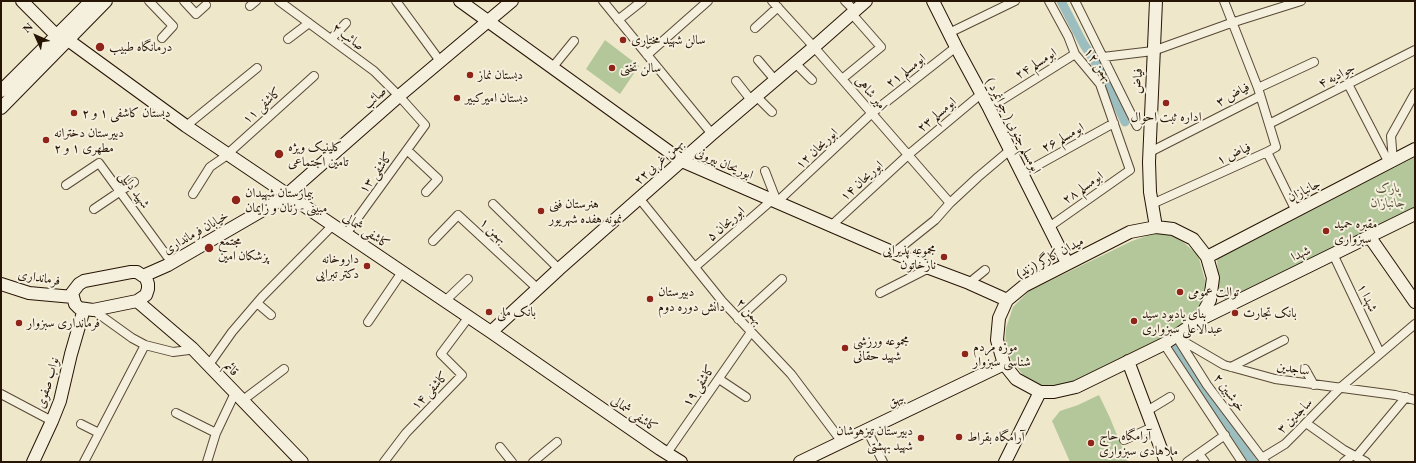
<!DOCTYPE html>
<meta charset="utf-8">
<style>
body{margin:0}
#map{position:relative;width:1416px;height:463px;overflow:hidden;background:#efe7ca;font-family:"EB Garamond",serif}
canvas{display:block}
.frame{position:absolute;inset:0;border:2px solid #261404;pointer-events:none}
.north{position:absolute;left:16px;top:16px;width:40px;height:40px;-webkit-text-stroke:3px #f5efdd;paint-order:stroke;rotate:315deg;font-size:11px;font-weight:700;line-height:16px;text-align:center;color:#261404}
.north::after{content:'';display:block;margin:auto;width:14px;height:18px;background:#261404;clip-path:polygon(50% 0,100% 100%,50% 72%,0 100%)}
</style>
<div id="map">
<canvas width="1416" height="463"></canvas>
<div class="frame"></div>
<div class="north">N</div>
</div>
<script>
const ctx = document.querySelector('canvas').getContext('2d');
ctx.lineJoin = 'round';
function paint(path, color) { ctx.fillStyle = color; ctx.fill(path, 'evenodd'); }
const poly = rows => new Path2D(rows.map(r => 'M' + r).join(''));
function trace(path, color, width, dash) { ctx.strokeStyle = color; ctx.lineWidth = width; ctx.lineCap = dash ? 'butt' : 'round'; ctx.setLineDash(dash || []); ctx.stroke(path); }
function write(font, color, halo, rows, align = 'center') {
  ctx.font = font + ' "EB Garamond",Amiri,serif'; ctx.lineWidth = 4; ctx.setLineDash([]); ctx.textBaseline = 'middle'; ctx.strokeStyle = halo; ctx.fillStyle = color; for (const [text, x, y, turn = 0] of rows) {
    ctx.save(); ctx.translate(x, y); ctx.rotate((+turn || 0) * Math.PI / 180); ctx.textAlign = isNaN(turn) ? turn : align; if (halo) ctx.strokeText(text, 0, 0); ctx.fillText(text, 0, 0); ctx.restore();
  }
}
const green = poly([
 [605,40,639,66,620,94,586,69],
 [1415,152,1415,211,1228,300,1219,297,1217,258],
 [1155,233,1170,235,1182,241,1198,255,1205,280,1204,301,1190,324,1072,385,1057,387,1045,386,1033,383,1022,374,1009,356,1005,347,1006,328,1013,307,1029,291,1132,241],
 [1099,395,1110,418,1128,462,1070,462,1052,421,1060,411,1078,405]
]);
const canal = poly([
 [1061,1,1083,43,1104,76,1125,122],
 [1175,349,1253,462]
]);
const street = poly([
 [149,1,173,26,162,38],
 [184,1,196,14,206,5],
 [279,1,374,71,399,96,425,125,346,234],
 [396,1,440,61],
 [603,1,712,134],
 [772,1,814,47,950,203],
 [845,1,855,11],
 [1075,1,1137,126],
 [250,6,256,1],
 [618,20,642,1],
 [755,28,778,7],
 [949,33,1015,1],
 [288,39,309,23],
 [331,39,346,23],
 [647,55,708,1],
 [1103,57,1153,51,1231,23,1301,1],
 [758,60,775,80],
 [795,63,812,80],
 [552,68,574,41],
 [842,79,881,47,852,14],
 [736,81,751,100],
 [1348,84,1389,163],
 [1258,88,1314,62],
 [756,96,772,112],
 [989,108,1075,54],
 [1269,124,1415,50],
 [186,126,257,68],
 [407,150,438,179,426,192],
 [1150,152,1260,96],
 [1267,152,1296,211],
 [1393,161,1391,136,1415,93],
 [765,171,777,202,872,113,956,47],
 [1022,174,1114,123],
 [66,185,99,163,172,263],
 [193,194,210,167,223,158,314,76],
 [639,198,722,301,791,374,842,442],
 [493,204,559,269],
 [1152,204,1267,152,1276,147,1258,88,1224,1],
 [94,209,134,182],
 [832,225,908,155,981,94],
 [1049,227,1130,170,1100,84,1075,54,1068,36,1049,1],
 [433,241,458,215,538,289],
 [895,252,935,220,950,203,978,177,1010,150],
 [1333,254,1380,353],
 [695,267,772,200],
 [969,283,985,270],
 [880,293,929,268],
 [445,301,468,279],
 [257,303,271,315],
 [93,310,132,338,145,345,173,352,189,350,192,348],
 [738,319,782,279],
 [368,322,402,272],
 [1176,337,1224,365,1275,379,1395,395,1415,400],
 [1178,339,1207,385,1265,462],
 [1164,344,1242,462],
 [208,366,232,332,262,297,333,225],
 [1231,367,1284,340],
 [1305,369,1314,385],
 [719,379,746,397],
 [1,394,52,421],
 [243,400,284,369],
 [1147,411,1170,397],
 [176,413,216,433],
 [1306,423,1344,450,1366,462],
 [81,424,99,433],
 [867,430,883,462],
 [1124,440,1153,427],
 [500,447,512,462],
 [667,453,751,332],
 [1199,454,1205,462],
 [1356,457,1406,397],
 [1262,458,1285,444,1297,432,1341,387,1415,324],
 [84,462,145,345],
 [207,462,216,433,235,393],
 [384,462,406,433,462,375,441,354,468,318],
 [533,462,557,442],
 [1187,462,1225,435],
 [1344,462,1353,455]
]);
const secondary = poly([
 [22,1,57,36,68,40,186,126,491,332,660,449,681,462],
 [460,1,682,161,929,268,969,283,1007,300],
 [933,1,956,47,989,108,1067,263],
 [1156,1,1149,162,1150,192,1156,227],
 [1,91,91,1],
 [1,108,106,1],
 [1156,227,1173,229,1193,239,1207,257,1213,278,1210,300,1199,320,1164,344,1076,387,1054,392,1040,392,1016,379,1004,364,997,340,999,318,1007,300,1024,286,1130,232,1156,227],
 [1369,236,1415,302],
 [1207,257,1415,149],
 [131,272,137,272,146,278,148,284,148,289,146,295,137,301,93,310,79,308,75,304,72,293,79,284,84,281,131,272],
 [143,276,168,265,282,199,399,96,512,1],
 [1,284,29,293,73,297],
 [137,301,192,348,302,462],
 [1199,320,1415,214],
 [491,332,559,269,712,134,814,47,866,1],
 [1128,361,1166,462],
 [33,462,52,421,60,401,71,354,84,309],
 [800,462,1004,364],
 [1005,462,1040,392]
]);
const markers = [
 [623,40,4,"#8f2418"],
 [100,47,5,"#8f2418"],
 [612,68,4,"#8f2418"],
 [470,75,4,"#8f2418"],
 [457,98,4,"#8f2418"],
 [1166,103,4,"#8f2418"],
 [74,113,4,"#8f2418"],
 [46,140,4,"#8f2418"],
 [279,154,5,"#8f2418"],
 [236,200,5,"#8f2418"],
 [541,211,4,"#8f2418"],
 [1326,231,4,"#8f2418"],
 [209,248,5,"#8f2418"],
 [944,257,4,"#8f2418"],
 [367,266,4,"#8f2418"],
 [1180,292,4,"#8f2418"],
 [650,299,4,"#8f2418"],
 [489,312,4,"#8f2418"],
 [1235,313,4,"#8f2418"],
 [1134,321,4,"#8f2418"],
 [19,323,4,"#8f2418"],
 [845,348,4,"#8f2418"],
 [965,354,4,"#8f2418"],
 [959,437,4,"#8f2418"],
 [921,438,4,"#8f2418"],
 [1091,443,4,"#8f2418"]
];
const streetNames = [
 ["صائب ۲",348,37,37],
 ["ابومسلم ۲۴",1036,64,-32],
 ["بهمن ۱۲",1098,65,55],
 ["ابومسلم ۲۱",906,71,-38],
 ["جوادیه ۴",1337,76,-27],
 ["فیاض",1138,81,-88],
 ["امیر شاهی",871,94,49],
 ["فیاض ۳",1233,95,-29],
 ["صائب",375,98,-42],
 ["کاشفی ۱۱",262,106,-42],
 ["ابومسلم ۲۳",937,115,-40],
 ["ابومسلم جنوبی ( جوانمرد )",1013,126,63],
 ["ابومسلم ۲۶",1063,138,-29],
 ["ابوریحان ۱۲",817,149,-43],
 ["فیاض ۱",1234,154,-24],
 ["۲۲بهمن غربی",659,162,-42],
 ["ابوریحان بیرونی",724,164,23],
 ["کاشفی ۱۳",376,173,-54],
 ["ابوریحان ۱۴",862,181,-42],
 ["ابومسلم ۲۸",1083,188,-35],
 ["شهید دلیلی",134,190,54],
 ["جانبازان",1304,191,-27],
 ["ابوریحان ۵",726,224,-41],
 ["کاشفی شمالی",366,231,34],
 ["بهمن ۱",493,231,43],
 ["خیابان فرمانداری",196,233,-30],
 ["شهدا",1301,254,-26],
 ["میدان کارگر (زند)",1050,258,-28],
 ["فرمانداری",39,278,10],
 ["شهدا ۱",1367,298,65],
 ["بهمن ۲",749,312,47],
 ["قائم",231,369,44],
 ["ساجدین",1293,369,9],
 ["نواب صفوی",48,383,-74],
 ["کاشفی ۱۹",699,386,-56],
 ["کاشفی ۱۴",430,391,-46],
 ["خوشبین ۲",1229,393,54],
 ["بیهق",896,400,-25],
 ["کاشفی شمالی",634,414,35],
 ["ساجدین ۳",1295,416,-45]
];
const poiNames = [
 ["سالن شهید مختاری",631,40],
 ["درمانگاه طبیب",109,47],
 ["سالن تختی",620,68],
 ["دبستان نماز",478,75],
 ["دبستان امیرکبیر",465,98],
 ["دبستان کاشفی ۱ و ۲",82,113],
 ["اداره ثبت احوال",1166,117,"center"],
 ["دبیرستان دخترانه",54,133],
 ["مطهری ۱ و ۲",54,148],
 ["کلینیک ویژه",288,147],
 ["تامین اجتماعی",288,162],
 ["بیمارستان شهیدان",245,193],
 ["مبینی - زنان و زایمان",245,208],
 ["هنرستان فنی",549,204],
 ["نمونه هفده شهریور",549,219],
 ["مقبره حمید",1334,224],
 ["سبزواری",1334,239],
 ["مجتمع",218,241],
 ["پزشکان امین",218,256],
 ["مجموعه پذیرایی",936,250,"right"],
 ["نازخاتون",936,265,"right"],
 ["داروخانه",359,259,"right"],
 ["دکتر تبرایی",359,274,"right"],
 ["دبیرستان",658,292],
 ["دانش دوره دوم",658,307],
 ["توالت عمومی",1188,292],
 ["بانک ملی",497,312],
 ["بانک تجارت",1243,313],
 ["بنای یادبود سید",1142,314],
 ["عبدالاعلی سبزواری",1142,329],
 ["فرمانداری سبزوار",27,323],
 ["مجموعه ورزشی",853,341],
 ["شهید حقانی",853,356],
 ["موزه مردم",973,347],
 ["شناسی سبزوار",973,362],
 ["دبیرستان تیزهوشان",913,431,"right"],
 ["شهید بهشتی",913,446,"right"],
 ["آرامگاه حاج",1099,436],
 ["ملاهادی سبزواری",1099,451],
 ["آرامگاه بقراط",967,437]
];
const parkNames = [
 ["پارک",1388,188],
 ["جانبازان",1388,203]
];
paint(green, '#b4c79b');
trace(canal, '#9dbebf', 9);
trace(street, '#584936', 10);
trace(secondary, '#261404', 14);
trace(street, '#f5efdd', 8);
trace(secondary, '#f5efdd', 12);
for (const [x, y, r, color] of markers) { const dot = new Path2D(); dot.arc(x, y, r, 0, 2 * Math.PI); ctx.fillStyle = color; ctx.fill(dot); trace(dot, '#f5efdd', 1.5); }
write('13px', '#261404', '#f5efdd', streetNames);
write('13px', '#261404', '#f5efdd', poiNames, 'left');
write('italic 13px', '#585339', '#f5efdd', parkNames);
</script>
